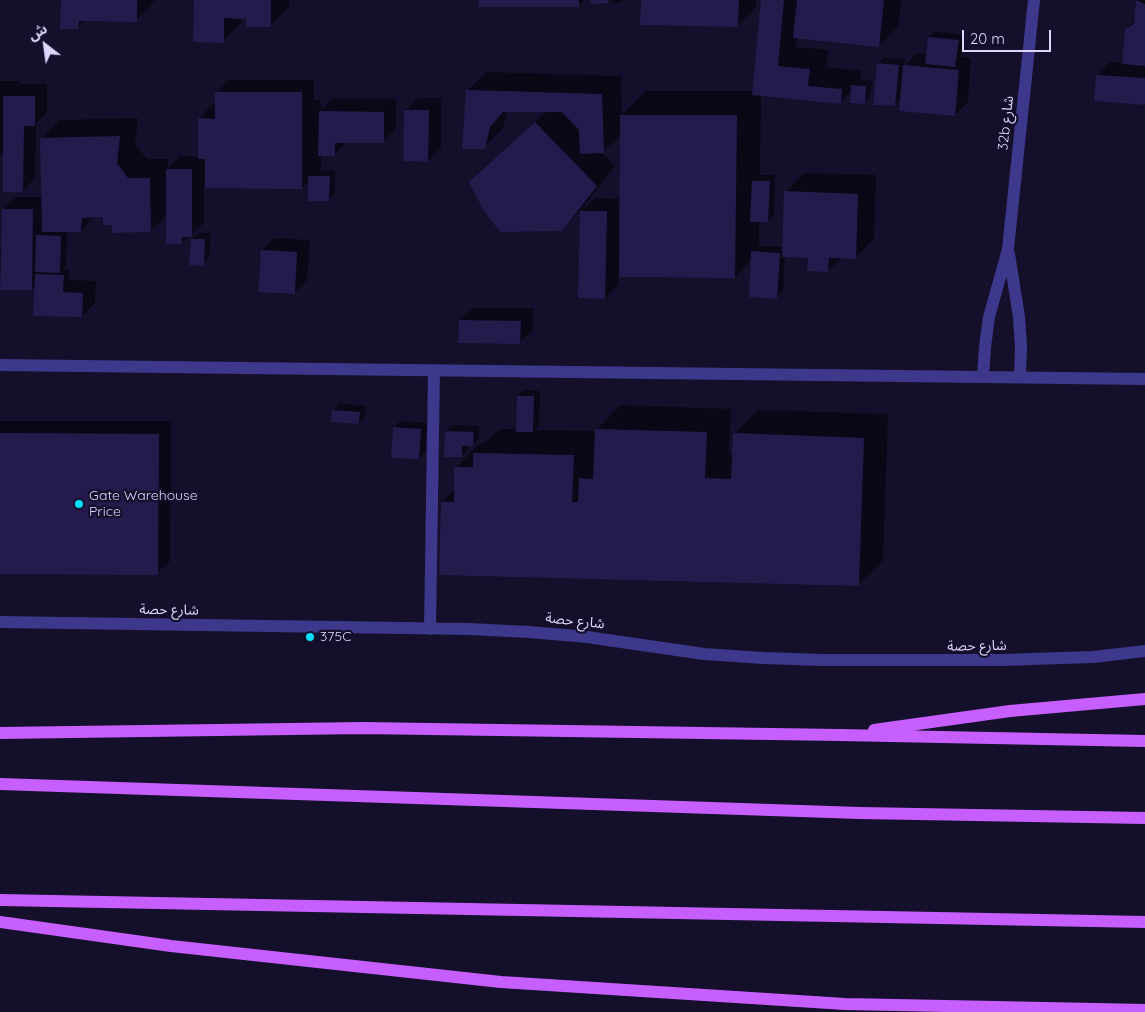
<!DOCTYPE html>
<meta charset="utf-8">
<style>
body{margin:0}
#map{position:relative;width:1145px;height:1012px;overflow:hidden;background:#140f2a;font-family:Quicksand,"Noto Sans Arabic",sans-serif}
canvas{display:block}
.north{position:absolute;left:20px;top:20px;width:50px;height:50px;-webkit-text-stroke:4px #140f2a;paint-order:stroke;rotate:330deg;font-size:14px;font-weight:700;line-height:20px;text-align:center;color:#ded8ff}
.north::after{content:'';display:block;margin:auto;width:18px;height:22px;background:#ded8ff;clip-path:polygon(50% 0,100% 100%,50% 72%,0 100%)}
.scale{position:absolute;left:962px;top:30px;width:89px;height:22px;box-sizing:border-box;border:2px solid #ded8ff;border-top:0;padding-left:6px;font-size:15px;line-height:18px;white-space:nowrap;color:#ded8ff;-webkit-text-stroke:4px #140f2a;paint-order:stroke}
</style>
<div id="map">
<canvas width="1145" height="1012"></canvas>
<div class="north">ش</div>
<div class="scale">20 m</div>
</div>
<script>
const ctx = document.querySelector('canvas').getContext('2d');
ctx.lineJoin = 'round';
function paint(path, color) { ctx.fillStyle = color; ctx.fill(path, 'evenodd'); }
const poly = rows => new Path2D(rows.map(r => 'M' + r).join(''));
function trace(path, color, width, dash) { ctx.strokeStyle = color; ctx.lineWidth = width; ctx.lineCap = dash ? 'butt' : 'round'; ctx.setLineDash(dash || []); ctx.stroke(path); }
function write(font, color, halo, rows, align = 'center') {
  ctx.font = font + ' Quicksand,"Noto Sans Arabic",sans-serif'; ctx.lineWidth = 4.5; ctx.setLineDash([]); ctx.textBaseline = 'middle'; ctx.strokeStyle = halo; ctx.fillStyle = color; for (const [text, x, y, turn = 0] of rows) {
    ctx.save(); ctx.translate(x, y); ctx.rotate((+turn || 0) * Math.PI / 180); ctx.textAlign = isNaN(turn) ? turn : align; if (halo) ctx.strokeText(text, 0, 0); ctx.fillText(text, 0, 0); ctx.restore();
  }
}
const shadow = poly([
 [62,0,155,0,136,20,85,20,78,27],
 [195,0,289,0,289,7,270,26,247,18,242,18,242,22,223,41],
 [480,0,584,0,579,6],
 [612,0,623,0,620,3,611,3],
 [642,0,756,0,756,7,737,26],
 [763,0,901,0,898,27,879,46,797,37,796,47,828,50,827,67,861,71,860,80,872,81,870,96,864,102,852,91,840,102,761,95,760,175,775,175,774,215,768,221,759,221,759,246,784,247,786,192,804,173,876,175,874,239,855,258,842,257,828,271,809,256,785,256,783,291,777,297,752,259,735,277,618,276,618,285,605,297,580,297,582,209,562,229,471,182,548,110,507,110,503,128,484,147,467,91,486,72,621,76,622,115,646,91,754,91],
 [621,134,621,199,594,198,585,208,583,207,615,166,602,153],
 [1138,0,1145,0,1145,103,1098,75,1110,62,1124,63,1126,29,1135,20],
 [935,31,964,35,961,57,971,58,968,102,955,115,902,98,895,105,878,64,884,58,905,59,904,67,917,53,927,54,929,37],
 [229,80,314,80,314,100,320,100,321,111,333,98,396,99,396,129,383,142,347,142,334,155,321,155,321,171,335,171,335,194,328,200,309,180,302,188,204,187,204,223,182,243,167,215,150,231,113,224,104,216,95,216,81,231,67,231,66,265,63,269,69,269,69,280,96,281,95,303,82,316,36,285,32,289,0,289,0,249,2,249,3,209,16,197,42,197,41,139,60,120,138,118,135,144,147,159,168,159,168,168,180,156,199,157,199,118,216,101,216,93],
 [0,81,19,81,19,84,47,84,47,112,36,123,35,178,23,191,4,151,0,155],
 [418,98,441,98,441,148,428,161,405,111],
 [198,233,211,233,209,258,203,264,192,239],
 [275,238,310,240,307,280,294,293,262,250],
 [473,308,533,308,533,330,520,342,460,320],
 [524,390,540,391,539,425,534,430,596,431,620,405,731,409,729,454,733,454,734,434,758,410,888,414,883,560,858,585,442,502,455,489,456,467,480,443,485,443,499,429,517,429,518,396],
 [339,404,366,406,365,417,359,423,333,411],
 [0,421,171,421,170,561,157,573,0,573],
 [400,421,427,423,425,452,419,458,394,428],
 [453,425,479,426,479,439,473,445,468,445,468,450,461,456,447,431]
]);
const building = poly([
 [61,0,137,0,137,22,79,21,78,29,60,29],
 [194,0,271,0,271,27,246,27,246,19,224,18,224,43,193,42],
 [479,0,579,0,579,7,479,7],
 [591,0,608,0,608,3,591,4],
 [641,0,739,0,738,27,640,25],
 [761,0,784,0,778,66,810,69,808,86,842,89,841,104,752,95],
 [797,0,884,0,879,47,793,38],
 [1136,0,1145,4,1145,66,1122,64,1125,29,1134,24],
 [928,37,959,40,955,67,925,64],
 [877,63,899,65,895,106,873,105],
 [903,65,959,70,955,116,899,111],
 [1096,75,1145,78,1145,105,1094,101],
 [851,85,866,86,865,104,850,103],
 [466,90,602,94,604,153,580,154,579,130,562,112,503,112,490,127,485,149,462,149],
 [215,92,302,92,302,189,205,188,205,159,198,159,198,118,215,119],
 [3,96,35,96,35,126,24,126,23,192,3,192],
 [404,110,429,110,428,162,403,161],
 [319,111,384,112,384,143,335,143,335,156,318,156],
 [620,115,737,115,735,278,619,277],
 [535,122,597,186,562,231,500,232,484,211,469,182],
 [120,136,117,163,128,178,150,178,151,232,112,233,112,225,103,225,103,217,82,218,81,232,42,232,40,138],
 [166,169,192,169,192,237,182,237,182,244,166,244],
 [308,176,330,176,329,201,308,201],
 [752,181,770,181,768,222,750,222],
 [784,191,858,194,856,259,829,258,828,272,807,271,808,258,782,257],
 [2,209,33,209,32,290,0,290],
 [580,211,607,211,605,299,578,298],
 [36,235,61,236,60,273,35,272],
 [191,239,205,239,204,266,189,265],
 [261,250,297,252,295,294,258,292],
 [751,251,780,253,777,299,749,297],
 [35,274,64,275,63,292,83,293,82,317,33,316],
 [459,320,521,321,520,344,458,343],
 [517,396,534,396,533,432,516,432],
 [332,410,360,412,359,424,331,422],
 [393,427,421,429,419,459,391,458],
 [595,429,707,432,705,478,731,479,733,433,864,438,859,586,439,575,441,502,454,502,454,467,473,467,473,453,574,455,572,502,578,502,579,478,593,479],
 [445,431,474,432,473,446,462,446,462,457,444,457],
 [0,433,159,434,158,575,0,574]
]);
const minor = poly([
 [1009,254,1019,317,1021,347,1020,377],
 [0,365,1145,379],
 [983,377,985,347,989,317,1008,249,1034,0],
 [0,622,469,629,529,632,587,637,704,654,763,658,822,660,1003,660,1093,657,1145,651],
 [430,629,434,371]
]);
const major = poly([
 [874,730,1010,711,1145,699],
 [0,733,363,728,839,735,1145,741],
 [0,784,860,813,1145,818],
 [0,900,1145,922],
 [0,922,171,946,501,982,845,1004,1145,1010]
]);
const markers = [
 [79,504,5,"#04dfff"],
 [310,637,5,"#04dfff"]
];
const streetNames = [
 ["32b شارع",1006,123,-84],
 ["شارع حصة",169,610,1],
 ["شارع حصة",575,621,6],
 ["شارع حصة",977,646,-1]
];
const poiNames = [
 ["Gate Warehouse",89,496],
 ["Price",89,512],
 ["375C",320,637]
];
paint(shadow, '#0007');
paint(building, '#251a4c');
trace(minor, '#3d388b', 12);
trace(major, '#c75fff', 12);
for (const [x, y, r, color] of markers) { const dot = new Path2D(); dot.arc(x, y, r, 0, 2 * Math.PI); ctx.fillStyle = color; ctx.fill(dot); trace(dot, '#140f2a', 2); }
write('14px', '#ded8ff', '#140f2a', streetNames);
write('14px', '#ded8ff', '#140f2a', poiNames, 'left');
</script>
